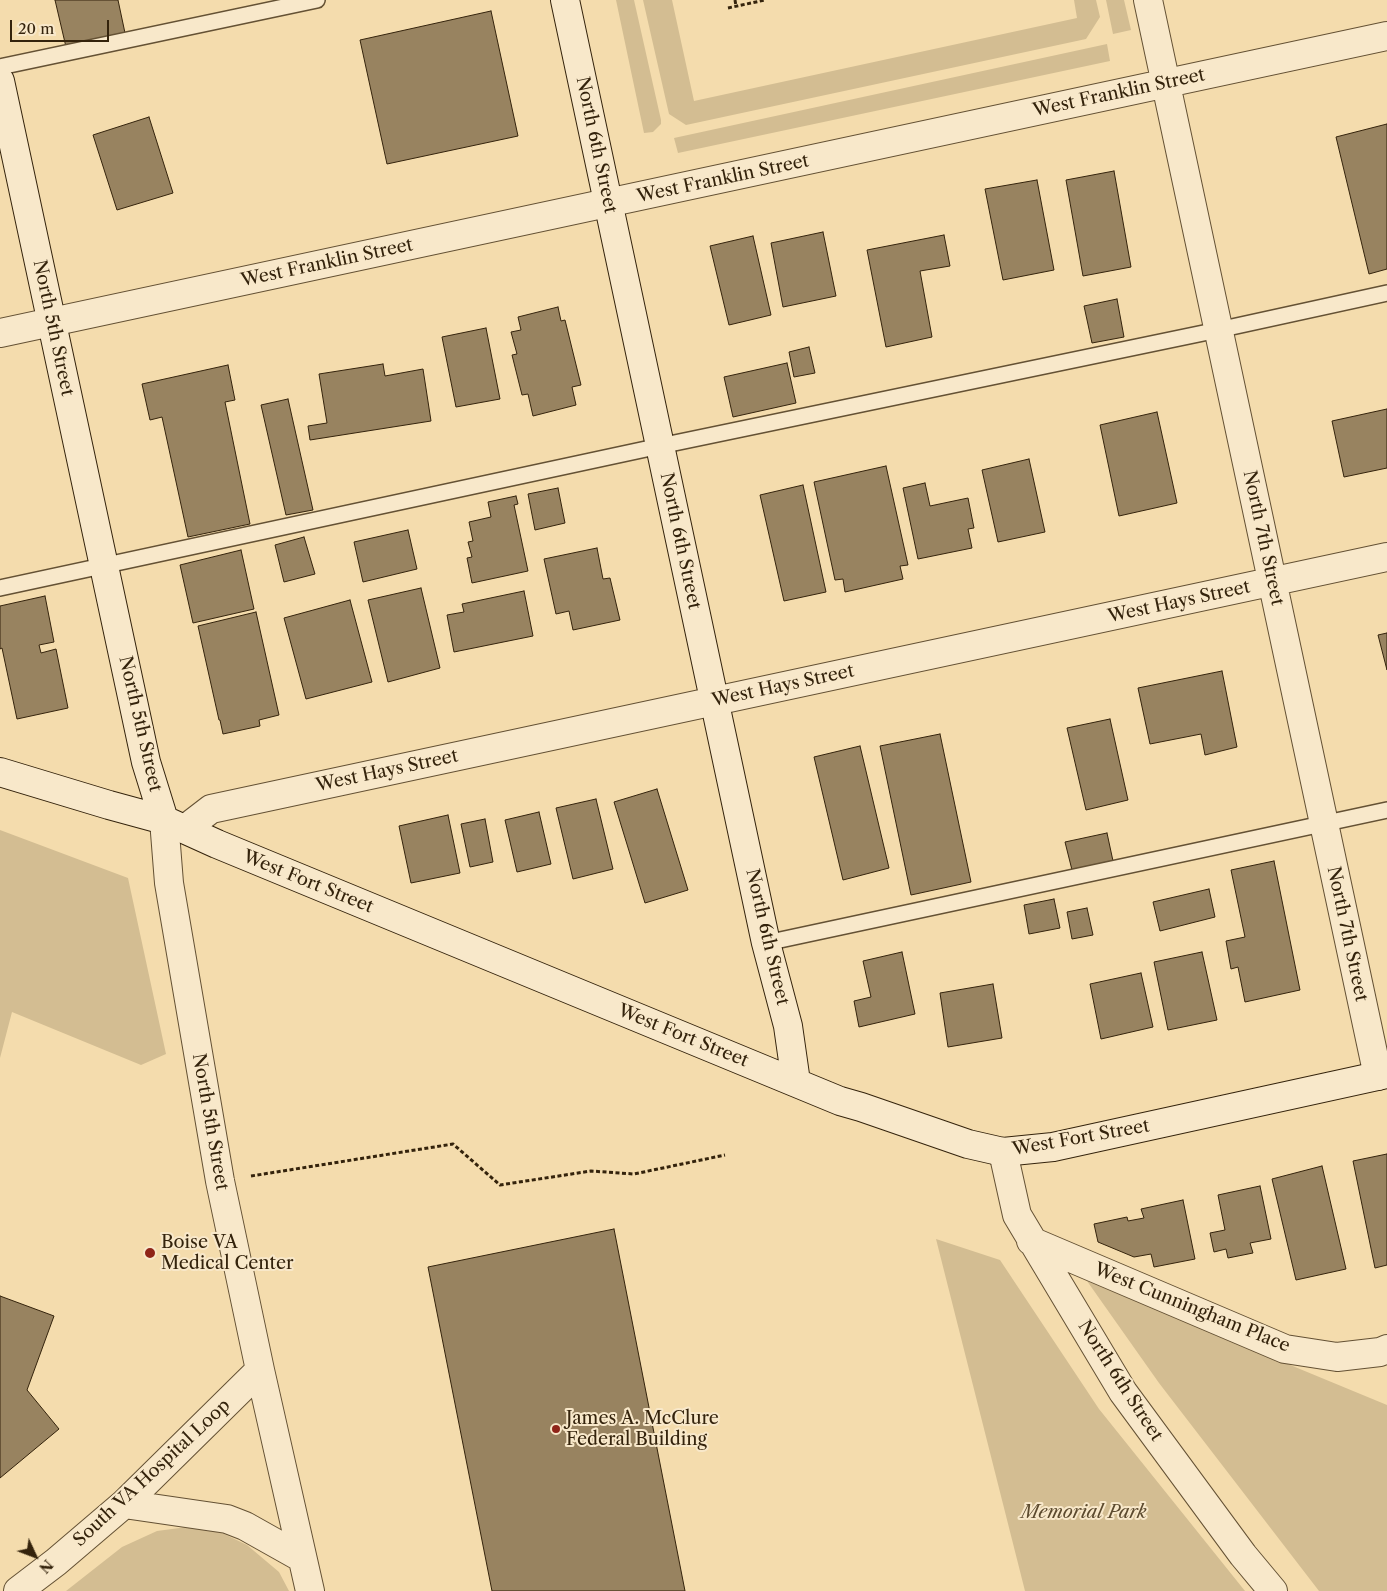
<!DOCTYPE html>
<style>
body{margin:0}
#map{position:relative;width:1387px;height:1591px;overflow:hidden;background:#f4dcad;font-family:"Libre Caslon Text",serif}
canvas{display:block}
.north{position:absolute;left:10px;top:1531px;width:50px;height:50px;-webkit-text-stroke:4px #f8e8ca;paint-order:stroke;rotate:133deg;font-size:14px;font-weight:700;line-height:20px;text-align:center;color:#34230c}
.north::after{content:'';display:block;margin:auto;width:18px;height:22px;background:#34230c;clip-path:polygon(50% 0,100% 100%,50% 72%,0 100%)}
.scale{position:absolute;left:10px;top:20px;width:99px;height:22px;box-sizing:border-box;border:2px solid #34230c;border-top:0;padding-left:6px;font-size:15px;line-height:18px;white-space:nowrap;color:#34230c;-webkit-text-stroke:4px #f8e8ca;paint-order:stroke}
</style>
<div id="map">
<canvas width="1387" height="1591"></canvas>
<div class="north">N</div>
<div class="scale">20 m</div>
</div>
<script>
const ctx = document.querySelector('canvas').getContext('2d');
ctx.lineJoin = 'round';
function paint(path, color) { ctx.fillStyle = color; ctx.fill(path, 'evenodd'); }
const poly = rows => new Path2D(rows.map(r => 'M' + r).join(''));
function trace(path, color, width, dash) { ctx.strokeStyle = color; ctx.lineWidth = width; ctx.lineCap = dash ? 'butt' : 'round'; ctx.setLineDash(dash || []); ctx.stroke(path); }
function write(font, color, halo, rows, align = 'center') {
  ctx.font = font + ' "Libre Caslon Text",serif'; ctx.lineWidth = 4; ctx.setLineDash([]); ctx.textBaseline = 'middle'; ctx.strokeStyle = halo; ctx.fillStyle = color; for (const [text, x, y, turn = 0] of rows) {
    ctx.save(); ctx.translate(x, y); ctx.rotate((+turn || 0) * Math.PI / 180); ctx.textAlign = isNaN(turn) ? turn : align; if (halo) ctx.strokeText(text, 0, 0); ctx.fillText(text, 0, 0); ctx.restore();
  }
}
const green = poly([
 [616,0,634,0,661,120,661,124,653,132,644,133],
 [643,0,672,0,694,101,1077,18,1074,0,1096,0,1100,17,1086,39,686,125,669,114],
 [1106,0,1124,0,1131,30,1113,34],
 [1107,44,1110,61,678,153,674,138],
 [0,830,128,878,166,1054,141,1065,12,1012,0,1058],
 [936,1239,1000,1260,1099,1409,1245,1591,1025,1591],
 [1087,1281,1387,1405,1387,1591,1319,1591,1159,1383],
 [187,1527,222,1533,247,1545,279,1572,289,1591,66,1591,122,1547,157,1531]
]);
const building = poly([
 [55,0,118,0,125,33,66,47,55,0],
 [491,11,518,136,387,164,360,40,491,11],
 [149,117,173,193,117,210,93,135,149,117],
 [1387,124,1387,269,1369,274,1336,137,1387,124],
 [1114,171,1131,267,1083,276,1066,180,1114,171],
 [1037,180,1054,270,1003,280,985,189,1037,180],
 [823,232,836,296,783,307,771,243,823,232],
 [944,235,950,266,920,271,932,337,886,347,867,250,944,235],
 [753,236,771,315,729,325,710,246,753,236],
 [1117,299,1124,337,1092,343,1084,306,1117,299],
 [558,307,561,321,565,320,581,385,572,387,576,405,533,416,528,394,522,395,512,355,517,354,511,332,521,330,518,317,558,307],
 [486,328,500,399,456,407,442,337,486,328],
 [809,347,815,373,794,377,789,352,809,347],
 [787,363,796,403,733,417,724,377,787,363],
 [383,364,385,376,423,369,431,421,310,440,308,426,327,423,319,374,383,364],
 [228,365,235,400,225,402,250,524,188,537,162,417,150,420,142,384,228,365],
 [288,399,313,510,286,515,261,405,288,399],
 [1387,409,1387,468,1344,477,1332,421,1387,409],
 [1157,412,1177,503,1119,516,1100,425,1157,412],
 [1029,459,1045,532,998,542,982,470,1029,459],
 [886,466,908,565,900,566,903,579,845,592,843,579,835,580,814,482,886,466],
 [925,483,930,506,968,498,974,528,968,529,972,548,918,559,903,488,925,483],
 [803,485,826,592,784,601,760,495,803,485],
 [558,488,565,523,535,530,528,494,558,488],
 [516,496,518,504,514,505,528,571,472,583,467,558,472,557,468,542,473,541,469,522,491,517,488,502,516,496],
 [408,530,417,569,363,582,354,542,408,530],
 [304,537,315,574,284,582,275,545,304,537],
 [597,548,603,579,610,578,620,620,573,630,569,611,556,614,544,559,597,548],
 [241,550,254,609,193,623,180,565,241,550],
 [421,588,440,668,388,682,368,600,421,588],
 [524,591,533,636,454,652,447,615,464,612,462,604,524,591],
 [45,596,54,642,39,645,41,653,56,649,68,708,17,719,2,648,0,649,0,606,45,596],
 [350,600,372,682,306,699,284,618,350,600],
 [256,612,279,715,259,720,260,726,223,734,220,720,219,720,198,626,256,612],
 [1387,633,1387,670,1378,635,1387,633],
 [1222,671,1237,747,1205,755,1201,734,1150,744,1138,688,1222,671],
 [1110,719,1128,800,1086,810,1067,728,1110,719],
 [940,734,971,882,911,895,880,746,940,734],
 [860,746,889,868,843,880,814,757,860,746],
 [657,789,688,890,645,903,614,802,657,789],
 [596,799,613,869,573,879,556,808,596,799],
 [539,812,551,864,517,872,505,820,539,812],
 [448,815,460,873,411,883,399,826,448,815],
 [485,819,493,862,470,867,461,824,485,819],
 [1107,833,1113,861,1072,870,1065,842,1107,833],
 [1274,861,1300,990,1245,1002,1238,967,1231,969,1226,941,1245,937,1231,870,1274,861],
 [1209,889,1215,917,1160,931,1153,902,1209,889],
 [1054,899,1060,928,1029,934,1024,905,1054,899],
 [1087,908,1093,935,1072,939,1067,912,1087,908],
 [902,952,915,1014,859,1027,854,1001,871,997,863,961,902,952],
 [1202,952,1217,1020,1168,1030,1154,962,1202,952],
 [1141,973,1153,1027,1101,1039,1090,984,1141,973],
 [993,984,1002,1038,948,1047,940,993,993,984],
 [1387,1154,1387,1265,1375,1268,1353,1161,1387,1154],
 [1322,1166,1346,1269,1296,1280,1272,1179,1322,1166],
 [1260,1186,1271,1239,1250,1243,1253,1253,1228,1258,1226,1249,1214,1252,1210,1233,1225,1230,1218,1195,1260,1186],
 [1183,1200,1195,1259,1154,1267,1151,1254,1134,1257,1098,1242,1094,1224,1127,1217,1128,1221,1144,1218,1141,1209,1183,1200],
 [614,1229,685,1591,492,1591,428,1267,614,1229],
 [0,1296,54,1316,27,1390,59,1429,0,1478,0,1296]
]);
const path = poly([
 [735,0,736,6],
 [728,8,765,0],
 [251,1176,453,1144,500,1185,591,1171,634,1174,725,1155]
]);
const lane = poly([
 [0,67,317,0],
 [0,588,660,446,1218,330,1387,293],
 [766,943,1387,810]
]);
const street = poly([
 [1148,0,1378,1076],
 [0,333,1387,36],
 [164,820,169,883,220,1181,260,1370,310,1591],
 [185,829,211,809,1387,557],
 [1003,1152,1017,1215,1123,1392,1243,1555,1273,1591],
 [1031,1241,1285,1349,1337,1357,1380,1352,1387,1349],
 [124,1504,227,1519,245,1526,302,1558],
 [18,1591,56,1562,124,1504,260,1370]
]);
const secondary = poly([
 [565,0,766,943,788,1026,796,1082],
 [0,81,146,762,164,820],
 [0,772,109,805,164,820,217,844,840,1101,861,1107,968,1144,1003,1152,1053,1147,1387,1074]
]);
const markers = [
 [150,1253,6,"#8f2418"],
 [556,1429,5,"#8f2418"]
];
const streetNames = [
 ["West Franklin Street",1119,93,-12],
 ["North 6th Street",596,145,78],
 ["West Franklin Street",723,179,-12],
 ["West Franklin Street",327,263,-12],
 ["North 5th Street",53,328,78],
 ["North 7th Street",1263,538,78],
 ["North 6th Street",680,541,78],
 ["West Hays Street",1179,602,-12],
 ["West Hays Street",783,686,-12],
 ["North 5th Street",140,724,77],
 ["West Hays Street",387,771,-12],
 ["West Fort Street",308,882,22],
 ["North 7th Street",1347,934,78],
 ["North 6th Street",767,937,77],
 ["West Fort Street",683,1036,22],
 ["North 5th Street",210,1122,80],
 ["West Fort Street",1081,1138,-10],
 ["West Cunningham Place",1192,1308,22],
 ["North 6th Street",1120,1381,57],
 ["South VA Hospital Loop",152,1473,-43]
];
const poiNames = [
 ["Boise VA",161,1243],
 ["Medical Center",161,1264],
 ["James A. McClure",566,1419],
 ["Federal Building",566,1440]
];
const parkNames = [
 ["Memorial Park",1084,1513]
];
paint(green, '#d3bd92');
paint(building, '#988360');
trace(building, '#34230c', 1);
trace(lane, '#645134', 18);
trace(street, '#645134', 30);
trace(secondary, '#34230c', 30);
trace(path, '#34230c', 3, [4, 2.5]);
trace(lane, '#f8e8ca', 15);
trace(street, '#f8e8ca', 28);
trace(secondary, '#f8e8ca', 28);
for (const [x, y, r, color] of markers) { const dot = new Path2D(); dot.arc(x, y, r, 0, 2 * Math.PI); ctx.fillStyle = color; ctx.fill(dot); trace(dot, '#f8e8ca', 2); }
write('18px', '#34230c', '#f8e8ca', streetNames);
write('18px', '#34230c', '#f8e8ca', poiNames, 'left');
write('italic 18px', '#5c4a2e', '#f8e8ca', parkNames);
</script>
